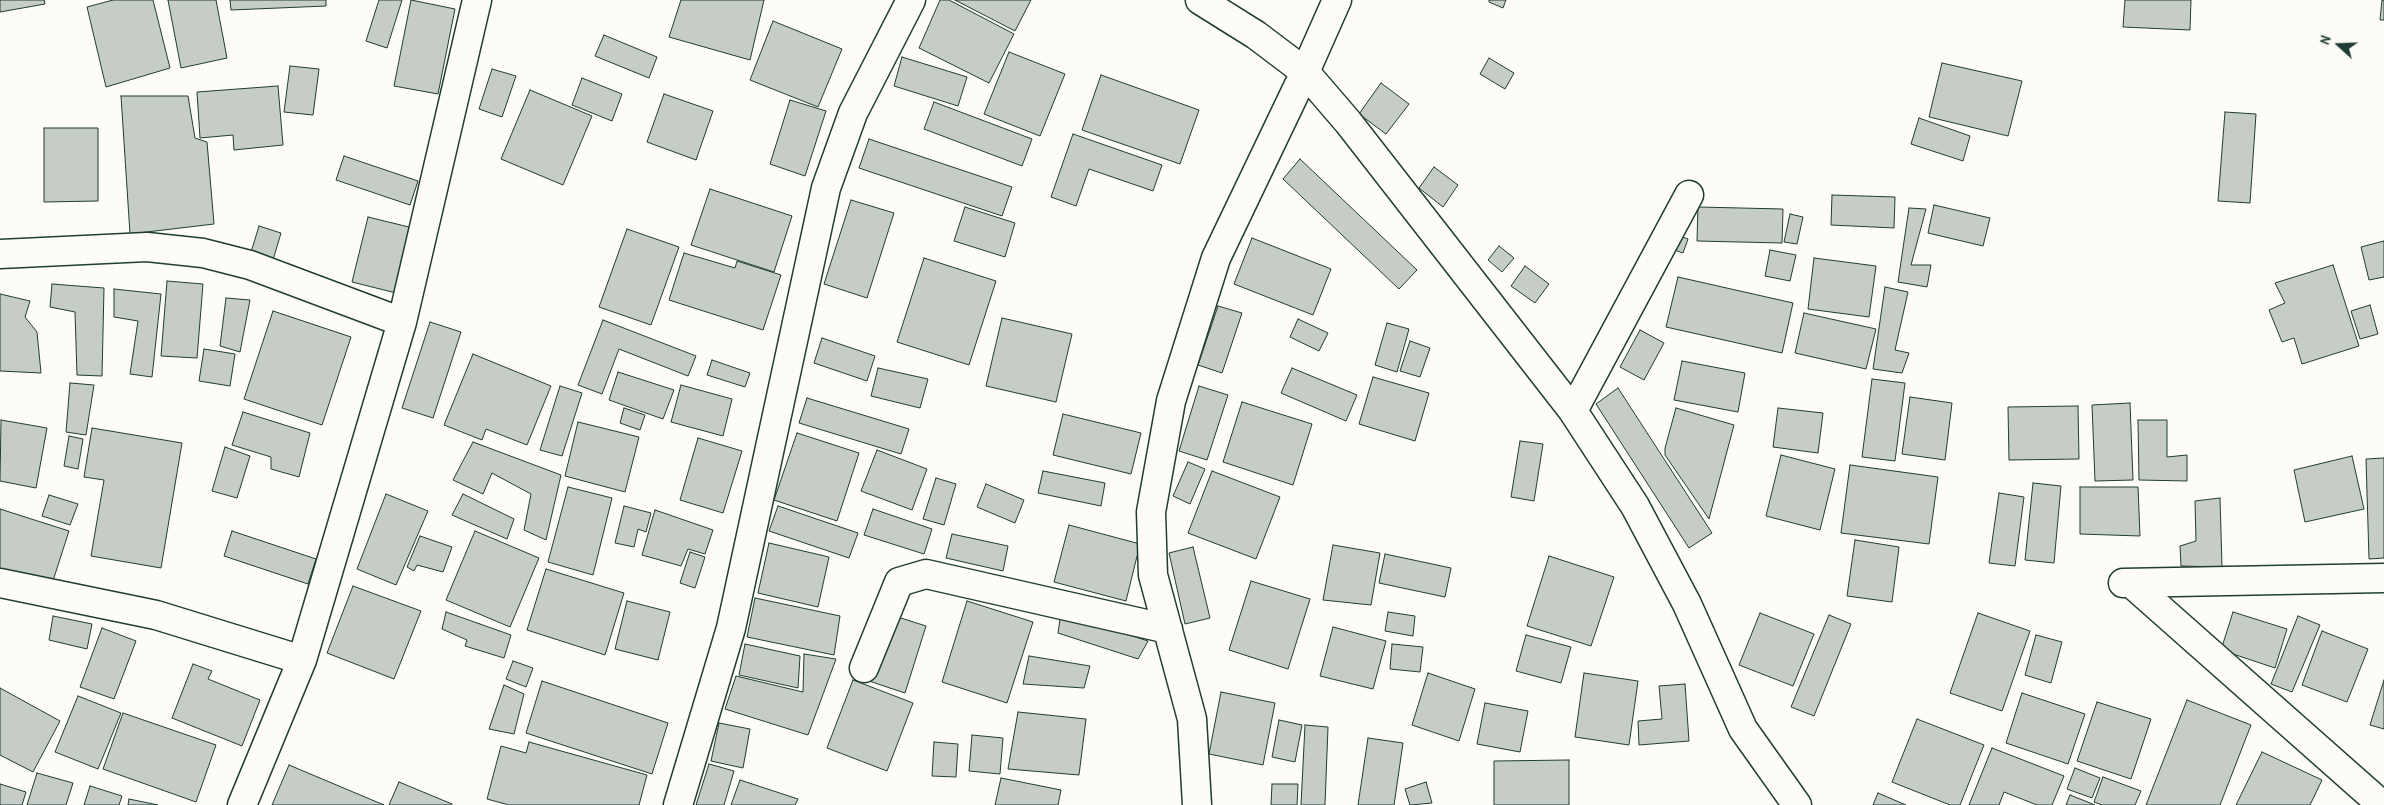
<!DOCTYPE html>
<style>
body{margin:0}
#map{position:relative;width:2384px;height:805px;overflow:hidden;background:#fdfcf7;font-family:"Patrick Hand",sans-serif}
canvas{display:block}
.north{position:absolute;left:2314px;top:20px;width:50px;height:50px;-webkit-text-stroke:4px #fdfcf7;paint-order:stroke;rotate:290deg;font-size:14px;font-weight:700;line-height:20px;text-align:center;color:#1f3d34}
.north::after{content:'';display:block;margin:auto;width:18px;height:22px;background:#1f3d34;clip-path:polygon(50% 0,100% 100%,50% 72%,0 100%)}
</style>
<div id="map">
<canvas width="2384" height="805"></canvas>
<div class="north">N</div>
</div>
<script>
const ctx = document.querySelector('canvas').getContext('2d');
ctx.lineJoin = 'round';
function paint(path, color) { ctx.fillStyle = color; ctx.fill(path, 'evenodd'); }
const poly = rows => new Path2D(rows.map(r => 'M' + r).join(''));
function trace(path, color, width, dash) { ctx.strokeStyle = color; ctx.lineWidth = width; ctx.lineCap = dash ? 'butt' : 'round'; ctx.setLineDash(dash || []); ctx.stroke(path); }
const building = poly([
 [0,0,44,0,45,4,0,12,0,0],
 [113,0,153,0,170,68,106,87,87,7,113,0],
 [168,0,216,0,227,58,181,68,168,0],
 [230,0,326,0,326,6,231,10,230,0],
 [379,0,402,0,387,48,366,41,379,0],
 [411,0,455,9,438,94,394,86,411,0],
 [681,0,764,0,750,60,669,37,681,0],
 [940,0,949,0,1014,34,989,83,919,48,940,0],
 [955,0,1031,0,1015,31,955,0],
 [1489,0,1506,0,1503,8,1489,2,1489,0],
 [2125,0,2191,0,2190,30,2123,27,2125,0],
 [2382,0,2384,0,2384,20,2380,20,2382,0],
 [773,21,842,49,818,107,750,80,773,21],
 [604,35,657,57,649,78,595,56,604,35],
 [1009,52,1065,74,1040,136,984,114,1009,52],
 [902,57,967,77,958,106,894,86,902,57],
 [1489,58,1514,73,1505,89,1480,74,1489,58],
 [1942,63,2022,81,2008,136,1929,117,1942,63],
 [290,66,319,69,313,115,284,112,290,66],
 [492,69,516,76,502,117,479,109,492,69],
 [1101,75,1199,110,1180,164,1082,130,1101,75],
 [582,78,622,94,612,121,572,105,582,78],
 [1381,83,1409,104,1386,134,1359,114,1381,83],
 [278,86,283,145,234,150,233,135,200,138,197,92,278,86],
 [530,90,592,116,563,185,501,159,530,90],
 [664,94,713,111,696,160,647,142,664,94],
 [121,96,188,96,195,138,207,142,214,224,130,234,121,96],
 [790,100,826,111,805,176,770,164,790,100],
 [934,102,1032,139,1022,166,924,129,934,102],
 [2225,112,2256,114,2250,203,2218,201,2225,112],
 [1919,118,1970,136,1963,161,1911,144,1919,118],
 [44,128,98,128,98,201,44,202,44,128],
 [1073,134,1162,165,1153,191,1089,169,1076,206,1051,197,1073,134],
 [869,139,1012,187,1002,216,859,168,869,139],
 [344,156,418,181,410,205,336,180,344,156],
 [1300,159,1417,270,1399,289,1283,179,1300,159],
 [1434,167,1458,185,1443,207,1419,188,1434,167],
 [710,189,792,216,774,272,691,245,710,189],
 [1832,195,1895,197,1894,228,1831,225,1832,195],
 [851,200,894,213,867,298,824,284,851,200],
 [1934,205,1990,218,1983,246,1928,233,1934,205],
 [965,207,1015,223,1005,257,954,241,965,207],
 [1698,207,1783,209,1782,243,1697,241,1698,207],
 [1909,208,1926,209,1911,265,1931,265,1927,287,1898,282,1909,208],
 [1790,214,1803,217,1797,244,1784,242,1790,214],
 [368,217,413,228,396,293,352,282,368,217],
 [259,226,281,233,270,270,248,262,259,226],
 [627,229,679,247,651,325,599,307,627,229],
 [1674,234,1688,239,1683,253,1669,248,1674,234],
 [1252,238,1331,269,1313,315,1234,284,1252,238],
 [2384,241,2384,277,2369,280,2361,247,2384,241],
 [1499,246,1514,258,1502,272,1488,260,1499,246],
 [1770,250,1796,255,1790,281,1765,276,1770,250],
 [684,253,735,268,737,261,781,275,763,330,669,300,684,253],
 [924,258,996,281,969,365,897,342,924,258],
 [1814,258,1876,266,1869,317,1808,309,1814,258],
 [2333,265,2359,346,2302,364,2294,338,2282,342,2269,310,2285,303,2275,283,2333,265],
 [1525,266,1549,284,1535,303,1511,286,1525,266],
 [1678,277,1793,303,1782,353,1666,327,1678,277],
 [167,281,203,284,197,358,161,356,167,281],
 [52,284,104,288,102,376,77,375,75,312,50,307,52,284],
 [1885,287,1908,292,1895,350,1909,353,1902,373,1873,369,1885,287],
 [114,289,161,294,152,377,130,374,138,321,114,317,114,289],
 [0,294,30,301,25,317,37,332,41,373,0,371,0,294],
 [226,298,250,300,240,352,220,346,226,298],
 [2370,305,2378,334,2360,339,2351,311,2370,305],
 [1218,306,1242,313,1222,373,1198,365,1218,306],
 [273,311,351,337,322,425,244,399,273,311],
 [1804,313,1876,329,1866,369,1795,353,1804,313],
 [1002,318,1072,334,1056,402,986,386,1002,318],
 [1298,319,1328,333,1319,351,1290,337,1298,319],
 [603,320,696,356,688,376,619,349,602,394,578,385,603,320],
 [430,322,461,332,433,418,402,408,430,322],
 [1387,323,1409,329,1397,372,1375,365,1387,323],
 [1640,330,1664,343,1644,380,1620,367,1640,330],
 [822,338,875,356,867,381,814,363,822,338],
 [1410,341,1430,348,1420,377,1400,371,1410,341],
 [204,349,235,354,230,386,199,381,204,349],
 [473,354,551,386,527,445,486,429,482,440,444,425,473,354],
 [712,360,750,373,745,387,707,375,712,360],
 [1682,361,1745,373,1738,412,1674,400,1682,361],
 [878,368,928,379,920,408,871,396,878,368],
 [1292,368,1357,395,1346,421,1281,393,1292,368],
 [618,372,674,390,663,419,609,400,618,372],
 [1373,377,1429,393,1415,441,1359,424,1373,377],
 [1872,379,1905,383,1895,461,1862,457,1872,379],
 [70,383,94,385,86,435,66,432,70,383],
 [681,385,732,399,723,436,671,422,681,385],
 [560,386,582,393,562,456,540,450,560,386],
 [1199,386,1228,395,1207,460,1179,451,1199,386],
 [1618,388,1712,533,1689,548,1596,404,1618,388],
 [1910,397,1952,403,1945,460,1902,454,1910,397],
 [807,398,909,429,901,454,799,423,807,398],
 [1242,402,1312,424,1293,485,1223,462,1242,402],
 [2130,403,2133,480,2095,481,2092,405,2130,403],
 [2078,406,2079,459,2009,460,2008,407,2078,406],
 [624,408,645,415,640,430,620,423,624,408],
 [1676,408,1734,425,1709,519,1665,455,1665,448,1676,408],
 [1778,408,1823,413,1818,453,1773,447,1778,408],
 [243,412,310,433,299,477,271,469,271,457,232,445,243,412],
 [1063,414,1141,433,1131,474,1053,455,1063,414],
 [1,420,47,428,36,488,0,481,1,420],
 [2138,420,2167,420,2167,457,2187,455,2187,481,2139,480,2138,420],
 [578,422,639,437,625,492,565,476,578,422],
 [92,428,182,443,161,568,91,556,104,480,84,477,92,428],
 [797,433,859,453,837,521,774,500,797,433],
 [69,436,83,439,78,469,64,466,69,436],
 [698,438,742,451,723,513,680,500,698,438],
 [1520,441,1543,444,1534,501,1511,497,1520,441],
 [473,442,561,475,546,540,524,530,531,494,492,473,483,494,453,480,473,442],
 [225,447,250,456,237,498,212,491,225,447],
 [877,450,927,469,912,510,861,491,877,450],
 [1781,455,1835,469,1820,530,1766,516,1781,455],
 [2352,456,2364,509,2305,522,2294,470,2352,456],
 [2384,458,2384,558,2369,559,2366,459,2384,458],
 [1188,462,1205,469,1190,504,1173,496,1188,462],
 [1850,465,1938,477,1929,544,1841,533,1850,465],
 [1043,471,1105,483,1101,506,1038,493,1043,471],
 [1212,471,1280,497,1256,559,1188,533,1212,471],
 [936,478,956,484,944,525,923,519,936,478],
 [2033,483,2061,486,2054,563,2025,560,2033,483],
 [986,484,1024,500,1015,523,977,507,986,484],
 [568,487,612,498,593,575,548,562,568,487],
 [2080,487,2138,487,2140,536,2080,534,2080,487],
 [1999,493,2024,497,2015,566,1989,563,1999,493],
 [386,494,428,511,396,585,357,569,386,494],
 [463,494,514,519,507,539,452,515,463,494],
 [49,495,78,504,70,525,42,516,49,495],
 [2220,498,2222,567,2181,566,2180,546,2196,541,2195,501,2220,498],
 [624,506,651,513,646,532,638,529,634,547,615,543,624,506],
 [778,506,858,533,849,558,769,531,778,506],
 [0,509,69,531,50,590,0,575,0,509],
 [873,509,932,529,924,554,864,535,873,509],
 [655,510,713,530,705,554,688,549,681,566,642,555,655,510],
 [1069,525,1140,544,1126,601,1054,582,1069,525],
 [232,531,316,559,308,584,224,556,232,531],
 [475,531,539,558,510,627,446,600,475,531],
 [952,534,1008,546,1003,571,946,558,952,534],
 [420,536,452,547,443,572,417,565,414,571,407,567,420,536],
 [1855,540,1899,547,1892,602,1847,596,1855,540],
 [769,543,829,557,818,607,758,593,769,543],
 [1333,545,1380,553,1371,605,1323,600,1333,545],
 [1193,547,1210,618,1185,624,1169,553,1193,547],
 [690,552,705,557,695,588,680,583,690,552],
 [1385,554,1451,568,1445,597,1379,583,1385,554],
 [1549,556,1614,577,1591,646,1527,626,1549,556],
 [546,569,624,593,605,655,527,630,546,569],
 [1251,581,1310,599,1288,669,1229,650,1251,581],
 [353,586,421,611,394,679,327,653,353,586],
 [755,598,840,616,834,655,747,637,755,598],
 [627,601,670,612,658,660,615,649,627,601],
 [967,601,1033,622,1007,703,942,682,967,601],
 [876,610,926,626,905,693,854,676,876,610],
 [446,612,511,635,504,658,465,646,467,640,442,629,446,612],
 [1388,612,1415,616,1413,636,1385,631,1388,612],
 [2233,612,2287,629,2275,668,2221,650,2233,612],
 [1061,613,1148,641,1138,659,1058,633,1061,613],
 [1760,613,1814,634,1793,686,1739,665,1760,613],
 [1978,613,2030,631,2002,711,1950,693,1978,613],
 [1829,615,1851,624,1814,716,1791,707,1829,615],
 [53,616,92,624,87,649,49,640,53,616],
 [2298,616,2320,625,2292,692,2271,684,2298,616],
 [1333,627,1386,641,1373,689,1320,676,1333,627],
 [102,628,136,641,114,699,80,687,102,628],
 [2322,631,2368,649,2347,702,2302,685,2322,631],
 [1526,635,1571,647,1561,683,1516,671,1526,635],
 [2036,635,2062,642,2051,683,2025,675,2036,635],
 [745,644,800,656,798,688,739,675,745,644],
 [1392,644,1423,647,1420,672,1390,669,1392,644],
 [804,654,836,659,808,735,725,709,736,676,803,692,804,654],
 [1029,656,1090,666,1084,688,1023,684,1029,656],
 [513,661,533,668,526,687,506,679,513,661],
 [193,664,212,671,208,679,260,700,242,746,172,718,193,664],
 [1428,673,1475,689,1459,741,1412,725,1428,673],
 [1584,673,1638,681,1629,745,1575,737,1584,673],
 [853,680,913,703,887,771,827,748,853,680],
 [2384,680,2384,729,2370,725,2384,680],
 [542,681,668,723,652,774,526,733,542,681],
 [1685,684,1689,741,1639,745,1638,721,1662,719,1659,686,1685,684],
 [504,685,524,694,514,734,489,729,504,685],
 [0,688,60,721,33,772,0,755,0,688],
 [1221,692,1275,703,1263,765,1209,754,1221,692],
 [2022,693,2085,714,2068,764,2006,743,2022,693],
 [78,696,121,713,98,769,55,752,78,696],
 [2187,700,2251,725,2220,805,2146,805,2187,700],
 [2097,702,2151,719,2131,779,2077,761,2097,702],
 [1485,703,1528,711,1520,752,1477,744,1485,703],
 [1018,712,1086,719,1079,775,1008,769,1018,712],
 [123,713,216,745,196,802,103,769,123,713],
 [1917,719,1984,745,1960,805,1950,805,1892,782,1917,719],
 [1279,720,1302,725,1295,762,1272,757,1279,720],
 [719,723,750,729,743,768,711,761,719,723],
 [1305,725,1328,727,1325,805,1301,805,1305,725],
 [972,735,1003,738,1000,774,969,771,972,735],
 [1368,738,1403,743,1394,805,1358,805,1368,738],
 [529,742,647,775,639,805,509,805,487,799,501,746,526,753,529,742],
 [934,742,958,744,956,777,932,776,934,742],
 [1992,748,2064,776,2052,805,2037,805,2004,792,1999,805,1969,805,1992,748],
 [2262,752,2322,780,2310,805,2236,805,2262,752],
 [1569,760,1569,805,1494,805,1494,761,1569,760],
 [709,764,734,771,724,805,696,805,709,764],
 [289,765,384,805,272,805,289,765],
 [2075,768,2100,778,2092,798,2067,789,2075,768],
 [37,773,73,783,66,805,27,805,37,773],
 [2103,777,2141,791,2135,805,2102,805,2094,802,2103,777],
 [1001,778,1061,790,1058,805,995,805,1001,778],
 [740,780,798,799,795,805,731,805,740,780],
 [399,782,452,804,452,805,389,805,399,782],
 [1426,782,1432,803,1410,805,1405,789,1426,782],
 [0,784,26,792,22,805,0,805,0,784],
 [1272,784,1298,784,1297,805,1271,805,1272,784],
 [90,786,122,796,119,805,84,805,90,786],
 [1878,793,1906,805,1873,805,1878,793],
 [2070,795,2095,805,2066,805,2070,795],
 [129,799,158,805,128,805,129,799]
]);
const street = poly([
 [1200,0,1256,35,1305,72,1348,122,1573,411,1635,506,1687,604,1743,729,1797,805],
 [0,254,147,247,203,253,250,265,402,322],
 [1573,411,1689,195],
 [0,583,156,615,302,660],
 [2123,583,2384,578],
 [2131,583,2382,805],
 [864,668,899,582,926,574,1168,629],
 [242,805,302,660,402,322,477,0],
 [678,805,731,628,826,188,853,113,911,0],
 [1197,805,1192,719,1153,575,1151,512,1171,401,1216,258,1305,72,1337,0]
]);
paint(building, '#c6cdc7');
trace(building, '#1f3d34', 1);
trace(street, '#1f3d34', 31);
trace(street, '#fdfcf7', 28);
</script>
